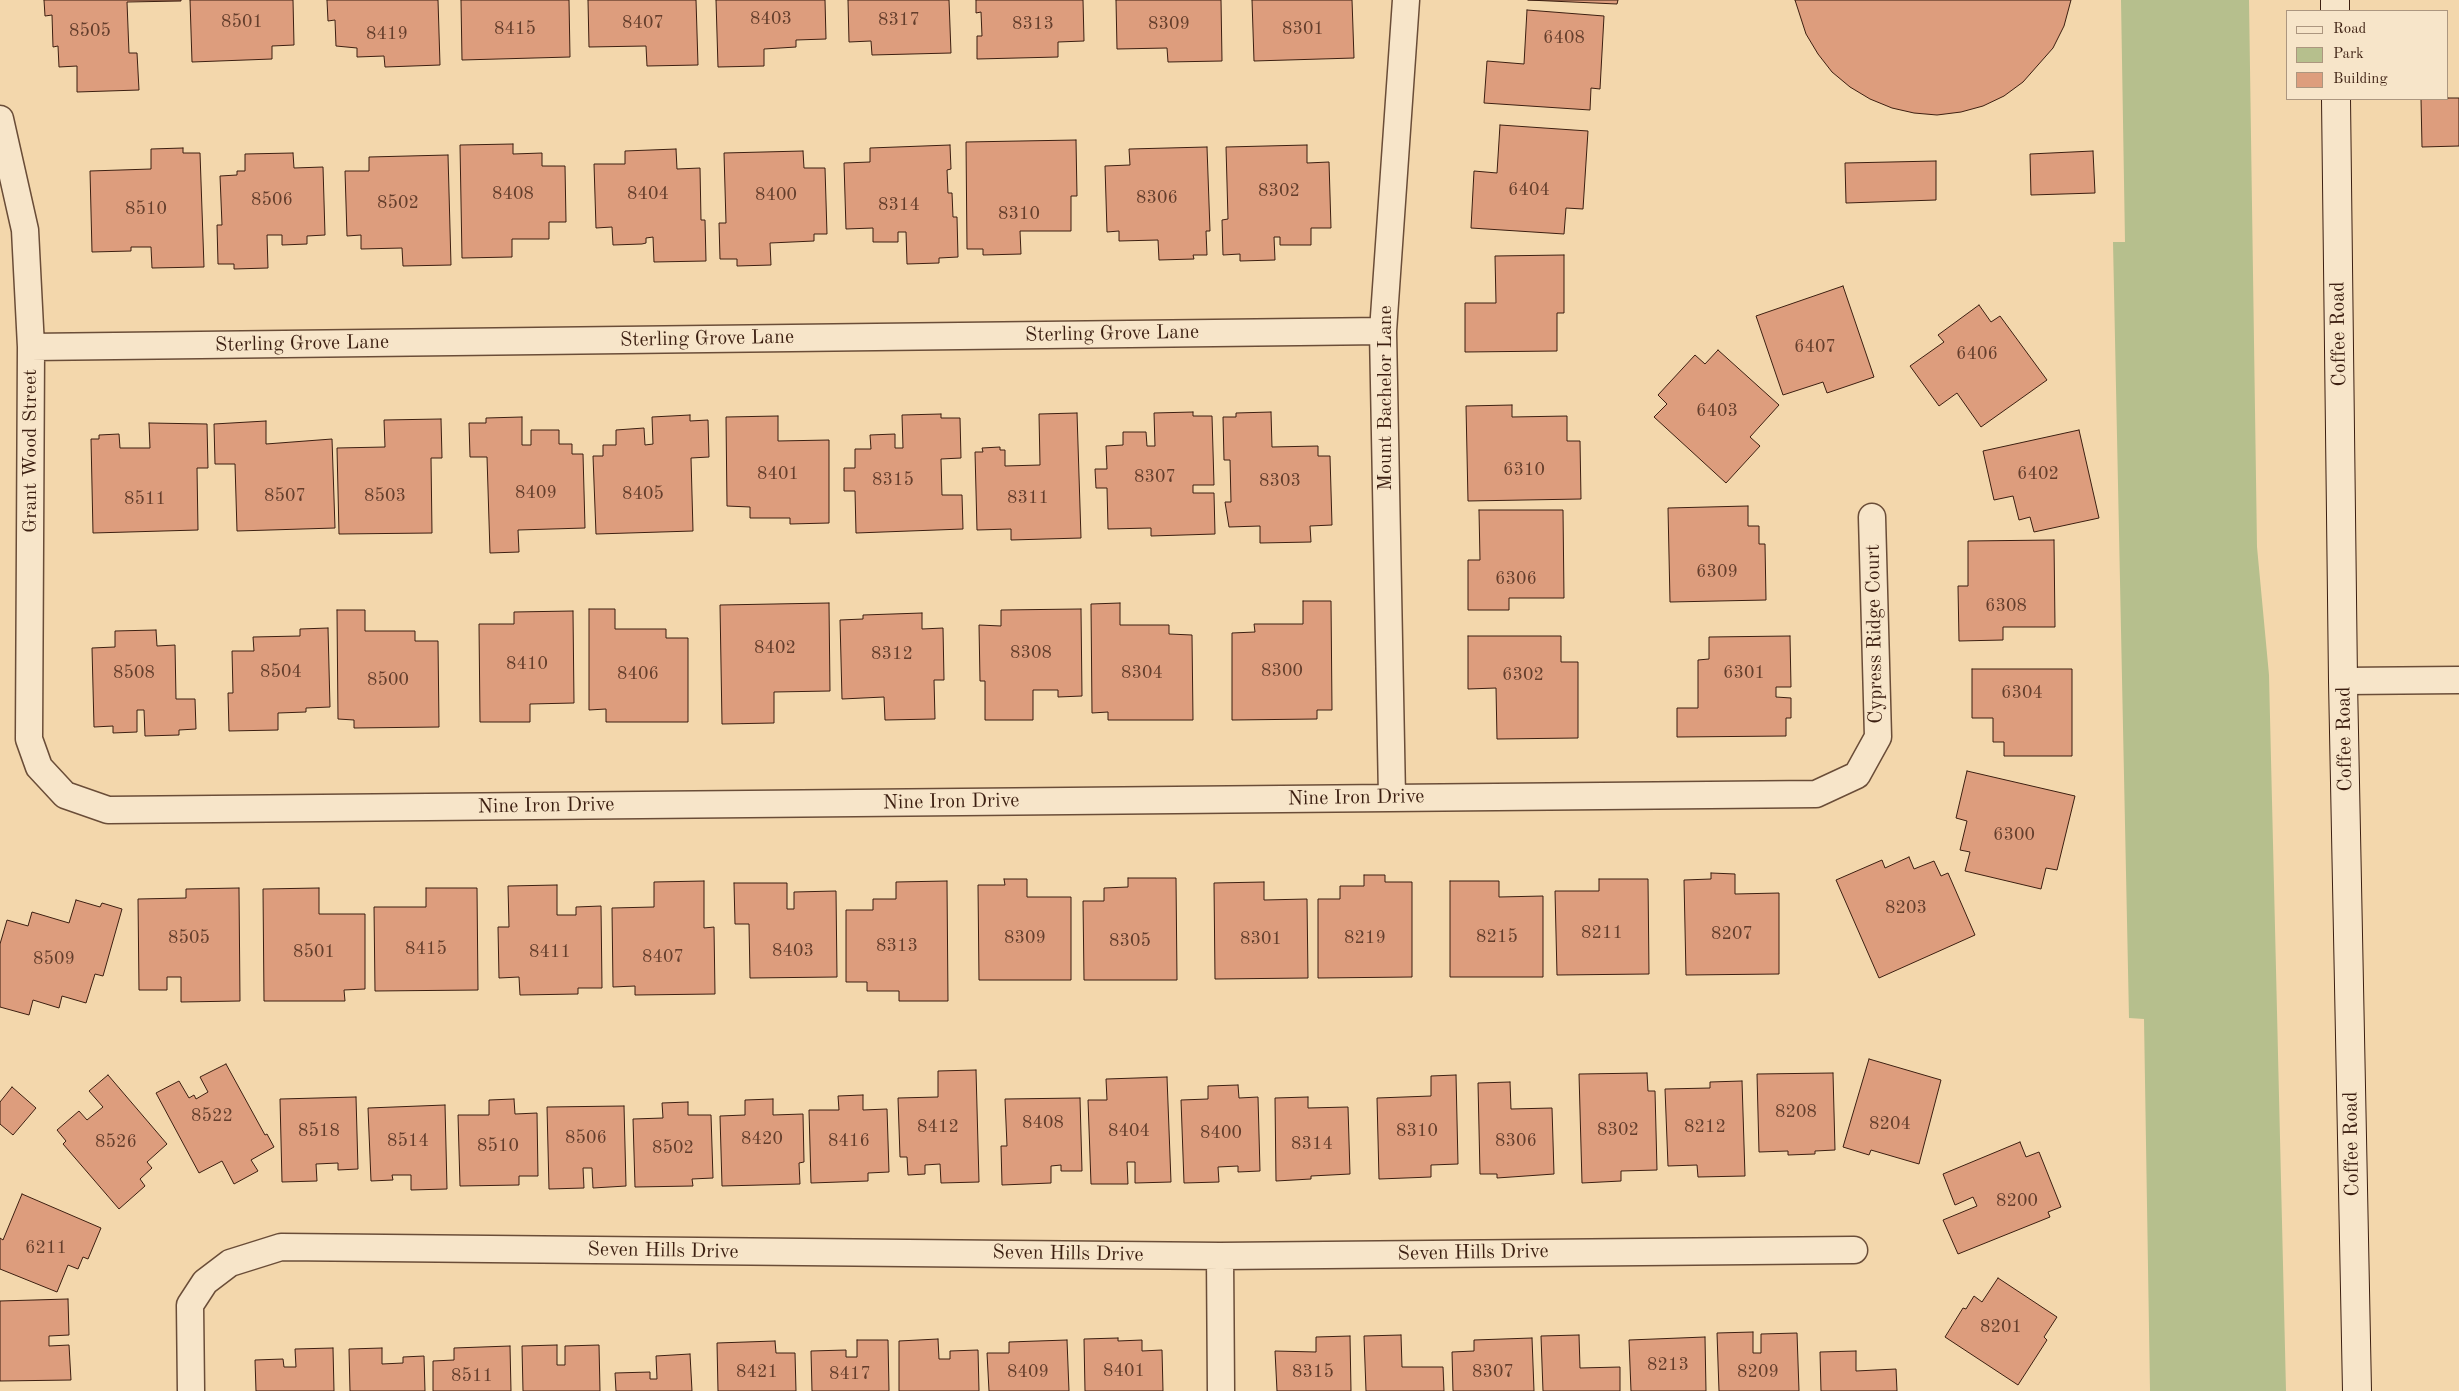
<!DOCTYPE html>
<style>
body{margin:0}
#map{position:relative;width:2459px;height:1391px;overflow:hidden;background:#f3d7ac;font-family:"Old Standard TT",serif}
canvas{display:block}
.legend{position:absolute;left:2286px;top:10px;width:162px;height:90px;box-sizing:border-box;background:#f7e5c9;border:1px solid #ac967f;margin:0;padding:6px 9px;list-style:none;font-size:15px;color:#3c1f11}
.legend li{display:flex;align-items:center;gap:10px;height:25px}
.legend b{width:25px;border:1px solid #ac967f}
</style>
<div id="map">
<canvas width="2459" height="1391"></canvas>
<ul class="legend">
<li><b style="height:6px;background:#f7e5c9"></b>Road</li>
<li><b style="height:14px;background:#b6bf8d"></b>Park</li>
<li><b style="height:14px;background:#dd9d7d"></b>Building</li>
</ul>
</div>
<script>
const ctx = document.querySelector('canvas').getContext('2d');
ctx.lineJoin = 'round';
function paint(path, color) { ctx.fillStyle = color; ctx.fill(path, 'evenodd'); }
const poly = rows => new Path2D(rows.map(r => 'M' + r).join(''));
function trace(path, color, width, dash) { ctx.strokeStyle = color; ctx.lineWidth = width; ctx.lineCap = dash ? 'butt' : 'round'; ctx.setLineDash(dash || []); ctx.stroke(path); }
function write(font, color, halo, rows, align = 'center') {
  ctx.font = font + ' "Old Standard TT",serif'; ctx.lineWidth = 4; ctx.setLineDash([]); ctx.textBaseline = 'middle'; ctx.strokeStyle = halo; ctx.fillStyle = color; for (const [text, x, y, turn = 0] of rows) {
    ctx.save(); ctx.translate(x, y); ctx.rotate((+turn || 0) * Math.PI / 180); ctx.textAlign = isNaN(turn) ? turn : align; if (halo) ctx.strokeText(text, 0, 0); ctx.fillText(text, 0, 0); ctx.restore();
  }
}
const green = poly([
 [2121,0,2249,0,2257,547,2269,675,2286,1391,2150,1391,2144,1019,2129,1018,2113,242,2125,242]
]);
const building = poly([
 [44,0,181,0,181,1,127,2,129,53,137,53,139,90,77,92,77,66,59,67,58,46,53,47,52,15,45,16,44,0],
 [190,0,293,0,294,45,272,46,272,59,192,62,190,0],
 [327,0,438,0,440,65,385,67,384,56,357,57,357,48,336,46,335,20,328,21,327,0],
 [461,0,569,0,570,57,462,60,461,0],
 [588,0,696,0,698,65,647,66,646,46,589,47,588,0],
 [716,0,825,0,826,39,796,40,796,47,764,49,764,66,718,67,716,0],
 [848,0,949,0,951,53,872,55,871,41,849,42,848,0],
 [976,0,1083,0,1084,41,1058,42,1058,57,977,59,977,36,982,36,981,12,976,13,976,0],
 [1116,0,1221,0,1222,61,1168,62,1167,48,1117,49,1116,0],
 [1252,0,1352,0,1354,58,1254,61,1252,0],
 [1528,0,1618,0,1617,4,1528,0],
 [1795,0,2071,0,2064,26,2053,48,2023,82,2004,96,1983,106,1961,112,1937,115,1914,113,1892,108,1870,99,1850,87,1832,72,1818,54,1806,34,1795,0],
 [1527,10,1604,16,1600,89,1591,88,1590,110,1484,103,1487,61,1524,64,1527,10],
 [2448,98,2459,98,2459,146,2422,147,2421,99,2448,98],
 [1500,125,1588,131,1583,209,1566,208,1564,234,1471,228,1474,171,1497,173,1500,125],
 [1076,140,1077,196,1071,196,1071,231,1020,231,1021,254,983,255,983,249,967,249,966,142,1076,140],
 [513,144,513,154,542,153,542,166,565,166,566,222,549,222,549,239,512,239,512,257,462,258,460,145,513,144],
 [950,145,951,169,947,170,948,193,952,193,953,217,957,217,958,257,939,258,939,263,907,264,906,232,898,232,898,242,873,242,873,228,846,229,844,163,870,162,870,148,950,145],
 [1307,145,1307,163,1329,162,1331,228,1311,228,1311,245,1280,245,1280,237,1274,237,1275,260,1240,261,1240,254,1223,255,1222,220,1228,219,1226,147,1307,145],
 [1207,147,1210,231,1206,231,1207,255,1193,255,1194,259,1159,260,1158,240,1119,241,1119,231,1107,232,1105,166,1130,165,1129,149,1207,147],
 [183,148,183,153,200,153,204,267,152,268,151,247,131,247,131,251,92,252,90,171,151,169,151,149,183,148],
 [676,149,677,169,700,168,701,220,705,220,706,261,654,262,653,237,646,238,646,243,642,244,613,245,612,227,596,228,594,164,625,164,625,151,676,149],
 [803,151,804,168,825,168,827,234,814,234,814,241,770,243,771,265,737,266,737,259,720,259,719,223,726,223,724,153,803,151],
 [2093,151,2095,193,2031,195,2030,154,2093,151],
 [293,153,294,168,323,167,325,235,307,236,307,244,282,245,282,235,267,235,268,268,234,269,234,264,218,264,217,225,222,225,220,176,237,175,237,171,245,171,245,154,293,153],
 [448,155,451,265,403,266,402,248,361,249,361,235,347,236,345,171,369,171,369,157,448,155],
 [1936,161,1936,200,1846,203,1845,163,1936,161],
 [1564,255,1564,313,1557,313,1557,351,1465,352,1465,303,1496,303,1495,256,1564,255],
 [1843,286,1874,377,1827,393,1823,382,1783,395,1756,316,1843,286],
 [1979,305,1991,322,2000,316,2047,380,1981,427,1957,393,1939,406,1910,366,1944,342,1938,335,1979,305],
 [1718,350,1779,405,1750,437,1760,446,1726,483,1654,417,1667,404,1658,395,1695,355,1705,364,1718,350],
 [1512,405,1512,417,1567,416,1567,441,1580,441,1581,499,1468,501,1466,406,1512,405],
 [1193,412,1193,416,1212,416,1214,485,1193,485,1193,493,1214,493,1215,534,1151,536,1151,528,1108,529,1107,488,1096,488,1095,469,1107,469,1106,446,1123,445,1123,432,1146,432,1147,446,1155,446,1154,413,1193,412],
 [1271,412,1272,447,1318,446,1318,456,1330,456,1332,525,1310,526,1311,542,1260,543,1260,526,1229,527,1225,502,1231,502,1230,460,1224,460,1223,417,1236,417,1236,413,1271,412],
 [1077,413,1081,538,1011,540,1011,529,977,530,975,452,983,452,982,448,1000,447,1000,450,1005,450,1005,466,1040,465,1039,414,1077,413],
 [941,414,941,418,960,418,961,458,941,459,942,495,962,495,963,529,856,533,855,491,844,491,844,468,855,468,855,449,871,449,870,435,895,434,895,448,903,448,902,415,941,414],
 [690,415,690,421,708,420,709,457,691,458,693,531,596,534,593,456,603,456,603,445,616,445,616,430,644,428,645,445,653,444,652,417,690,415],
 [778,416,778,441,829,440,829,523,790,524,790,518,750,518,750,507,727,506,726,417,778,416],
 [522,417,522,445,531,445,531,430,559,430,559,444,572,444,572,454,583,454,585,528,518,530,519,552,490,553,487,457,470,457,469,423,486,423,486,418,522,417],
 [441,419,442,458,431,458,432,533,339,534,337,448,385,447,384,420,441,419],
 [266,421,266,444,332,439,335,528,237,531,235,464,215,464,214,424,266,421],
 [149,423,207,424,208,468,197,468,198,530,93,533,91,439,99,439,99,435,119,434,120,448,150,448,149,423],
 [2079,430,2099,518,2034,532,2030,517,2019,520,2013,496,1994,500,1983,451,2079,430],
 [1748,506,1748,526,1759,526,1759,544,1765,544,1766,600,1670,602,1668,508,1748,506],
 [1479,510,1563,510,1564,598,1509,598,1509,610,1468,610,1468,560,1480,560,1479,510],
 [2054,540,2055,627,2003,627,2003,640,1959,641,1958,586,1968,586,1968,541,2054,540],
 [1303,601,1331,601,1332,710,1317,710,1317,719,1232,720,1232,633,1255,632,1254,624,1303,624,1303,601],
 [829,603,830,691,774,692,774,723,722,724,720,605,829,603],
 [1120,603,1120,625,1169,625,1169,634,1192,635,1193,720,1108,720,1108,712,1092,713,1091,604,1120,603],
 [589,609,615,609,615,629,666,629,666,638,688,638,688,722,606,722,606,709,589,710,589,609],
 [1081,609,1082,696,1058,697,1058,690,1033,690,1033,720,985,720,985,681,980,681,979,625,1001,626,1001,610,1081,609],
 [337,610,365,610,365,631,415,631,415,641,438,641,439,727,354,728,354,720,338,719,337,610],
 [573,611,574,703,530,704,530,722,480,722,479,624,514,624,514,612,573,611],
 [922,613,922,629,943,628,944,680,934,680,935,719,885,720,884,697,842,699,840,620,863,619,863,615,922,613],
 [328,628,330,707,306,708,306,712,278,713,278,730,229,731,228,693,233,693,232,651,254,651,253,637,300,636,300,629,328,628],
 [156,630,157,646,175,645,176,699,195,699,196,729,179,730,179,735,145,736,144,710,137,710,137,732,113,733,113,726,94,727,92,648,115,647,115,631,156,630],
 [1468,636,1561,636,1561,662,1578,662,1578,738,1497,739,1496,688,1468,689,1468,636],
 [1790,636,1791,687,1776,687,1776,697,1791,698,1791,718,1786,718,1786,736,1677,737,1677,708,1698,708,1698,660,1709,659,1709,637,1790,636],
 [1972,669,2072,669,2072,756,2004,756,2004,742,1993,742,1993,718,1972,718,1972,669],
 [1967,771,2075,796,2057,870,2046,868,2041,889,1965,871,1970,852,1960,850,1967,821,1956,818,1967,771],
 [1909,857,1914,869,1934,861,1941,876,1948,873,1975,935,1879,978,1836,880,1882,860,1885,868,1909,857],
 [1711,873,1735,874,1735,894,1779,893,1779,974,1686,975,1684,880,1711,879,1711,873],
 [1364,875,1385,875,1385,882,1412,882,1412,977,1318,978,1318,899,1340,899,1340,886,1364,886,1364,875],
 [1128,878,1176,878,1177,980,1084,980,1083,901,1104,901,1104,888,1128,887,1128,878],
 [1004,879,1027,879,1027,897,1071,897,1071,980,979,980,978,885,1005,885,1004,879],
 [1599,879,1648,879,1649,974,1557,975,1555,891,1599,891,1599,879],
 [704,881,704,928,714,927,715,994,635,995,635,986,613,987,612,908,654,907,654,882,704,881],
 [947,881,948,1001,899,1001,899,991,867,991,867,982,846,982,846,910,873,910,873,899,896,899,896,882,947,881],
 [1450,881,1499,881,1499,897,1543,896,1543,977,1450,977,1450,881],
 [1264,882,1264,900,1307,899,1308,978,1215,979,1214,883,1264,882],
 [734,883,787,883,787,909,794,909,794,892,836,891,837,977,750,978,749,924,735,924,734,883],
 [557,885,557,915,576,915,576,907,601,906,602,988,578,988,578,994,520,995,519,977,499,978,498,927,509,927,508,886,557,885],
 [239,888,240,1001,181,1002,181,977,167,977,167,990,139,990,138,899,186,898,186,889,239,888],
 [319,888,319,914,365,914,365,989,344,990,345,1001,264,1001,263,889,319,888],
 [426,888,477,888,478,990,375,991,374,907,426,907,426,888],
 [76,900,100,907,102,903,122,909,103,976,95,974,86,1003,62,996,59,1008,33,1000,29,1015,0,1007,0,944,7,920,28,926,32,912,69,923,76,900],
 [1869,1059,1941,1080,1919,1164,1871,1150,1869,1155,1843,1147,1869,1059],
 [226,1064,265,1135,267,1134,274,1147,251,1160,258,1171,234,1184,222,1161,199,1173,156,1093,179,1081,189,1098,194,1095,196,1099,208,1092,200,1077,226,1064],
 [976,1070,979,1182,941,1183,940,1164,925,1165,925,1174,908,1175,907,1157,900,1157,898,1098,938,1097,938,1071,976,1070],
 [1647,1073,1648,1091,1655,1091,1657,1170,1621,1171,1621,1181,1582,1183,1579,1074,1647,1073],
 [1833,1073,1835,1150,1815,1151,1815,1154,1788,1155,1788,1151,1759,1152,1757,1074,1833,1073],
 [108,1075,167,1144,147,1162,152,1168,140,1179,145,1186,119,1209,63,1144,66,1141,57,1130,79,1111,87,1120,103,1107,89,1091,108,1075],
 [1456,1075,1458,1164,1431,1165,1431,1177,1379,1179,1377,1098,1431,1096,1431,1076,1456,1075],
 [1167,1077,1171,1182,1135,1183,1135,1162,1127,1162,1128,1184,1091,1184,1088,1100,1107,1100,1106,1079,1167,1077],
 [1742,1081,1745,1176,1698,1177,1697,1165,1668,1166,1665,1089,1710,1088,1710,1082,1742,1081],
 [1510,1082,1511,1109,1552,1108,1554,1174,1497,1178,1497,1174,1480,1174,1478,1083,1510,1082],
 [1238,1085,1239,1098,1258,1097,1260,1171,1238,1172,1238,1166,1218,1167,1219,1182,1184,1183,1181,1100,1208,1099,1208,1086,1238,1085],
 [12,1087,36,1108,13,1135,0,1124,0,1102,12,1087],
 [863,1095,863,1110,887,1109,889,1172,868,1173,868,1181,811,1183,809,1110,839,1110,838,1096,863,1095],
 [356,1097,358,1169,338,1170,338,1163,316,1164,317,1181,282,1182,280,1099,356,1097],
 [1308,1097,1308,1108,1348,1107,1350,1174,1311,1176,1311,1179,1276,1181,1275,1098,1308,1097],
 [1080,1098,1082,1171,1061,1171,1061,1165,1051,1166,1051,1183,1002,1185,1001,1146,1007,1146,1005,1099,1080,1098],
 [514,1099,515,1114,537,1113,538,1176,519,1176,519,1185,460,1186,458,1115,489,1115,489,1100,514,1099],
 [773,1099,773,1115,803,1114,804,1162,799,1163,800,1184,722,1186,720,1116,745,1115,745,1100,773,1099],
 [688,1102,688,1115,711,1115,713,1178,692,1179,693,1186,635,1187,633,1119,663,1118,662,1103,688,1102],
 [445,1105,447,1189,411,1190,411,1175,392,1175,393,1180,371,1181,368,1108,445,1105],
 [624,1106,626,1186,593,1188,592,1168,583,1168,584,1188,549,1189,547,1107,624,1106],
 [2020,1142,2026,1157,2039,1152,2061,1207,2048,1212,2050,1217,1958,1254,1943,1220,1977,1206,1973,1197,1955,1205,1943,1174,2020,1142],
 [22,1194,101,1228,88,1259,83,1257,78,1269,68,1265,57,1292,0,1269,0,1238,3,1240,22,1194],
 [1998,1278,2057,1317,2044,1337,2047,1340,2018,1385,1945,1337,1963,1308,1966,1309,1974,1296,1982,1302,1998,1278],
 [68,1299,69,1335,49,1336,49,1346,69,1345,71,1380,0,1381,0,1301,68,1299],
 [1753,1332,1753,1353,1761,1353,1761,1334,1797,1333,1799,1391,1719,1391,1717,1333,1753,1332],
 [1401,1335,1402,1367,1443,1367,1444,1391,1366,1391,1364,1336,1401,1335],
 [1579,1335,1580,1368,1620,1367,1620,1391,1543,1391,1541,1336,1579,1335],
 [1350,1336,1351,1391,1277,1391,1275,1351,1316,1352,1316,1337,1350,1336],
 [1705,1337,1706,1391,1631,1391,1629,1340,1705,1337],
 [1118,1338,1118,1341,1142,1340,1142,1351,1162,1350,1163,1391,1085,1391,1084,1339,1118,1338],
 [1532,1338,1534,1391,1453,1391,1452,1352,1474,1351,1474,1340,1532,1338],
 [938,1339,939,1359,950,1359,950,1351,978,1350,979,1391,899,1391,899,1341,938,1339],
 [857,1340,888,1340,889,1391,812,1391,811,1351,846,1350,846,1357,857,1357,857,1340],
 [1067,1340,1069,1391,989,1391,987,1353,1009,1353,1009,1342,1067,1340],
 [775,1341,776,1353,795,1353,796,1391,718,1391,717,1343,775,1341],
 [557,1345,557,1365,565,1365,565,1346,599,1345,600,1391,523,1391,522,1346,557,1345],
 [510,1346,511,1391,433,1391,433,1361,454,1360,454,1348,510,1346],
 [333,1348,334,1391,256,1391,255,1360,283,1359,284,1367,296,1367,295,1349,333,1348],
 [382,1348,382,1364,403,1363,403,1357,424,1356,425,1391,350,1391,349,1349,382,1348],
 [1856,1351,1856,1371,1896,1369,1897,1391,1821,1391,1820,1352,1856,1351],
 [690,1354,692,1391,616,1391,615,1373,650,1372,650,1379,657,1379,656,1356,690,1354]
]);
const minor = poly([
 [0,119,25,230,31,347,29,739,39,767,65,795,108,810,1816,794,1857,775,1878,737,1872,517],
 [31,347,1383,331],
 [2343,681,2459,680],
 [1392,797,1383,331,1406,0],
 [1220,1256,1221,1391],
 [191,1391,190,1305,205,1282,230,1263,281,1247,1220,1256,1854,1250]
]);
const secondary = poly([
 [2335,0,2335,11],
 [2336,99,2343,681,2357,1391]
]);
const numberNames = [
 ["8403",771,19],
 ["8317",899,20],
 ["8501",242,22],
 ["8407",643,23],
 ["8313",1033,24],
 ["8309",1169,24],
 ["8415",515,29],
 ["8301",1303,29],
 ["8505",90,31],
 ["8419",387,34],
 ["6408",1564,38],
 ["6404",1529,190],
 ["8302",1279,191],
 ["8408",513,194],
 ["8404",648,194],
 ["8400",776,195],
 ["8306",1157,198],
 ["8506",272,200],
 ["8502",398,203],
 ["8314",899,205],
 ["8510",146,209],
 ["8310",1019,214],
 ["6407",1815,347],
 ["6406",1977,354],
 ["6403",1717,411],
 ["6310",1524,470],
 ["8401",778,474],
 ["6402",2038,474],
 ["8307",1155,477],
 ["8315",893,480],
 ["8303",1280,481],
 ["8409",536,493],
 ["8405",643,494],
 ["8507",285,496],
 ["8503",385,496],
 ["8311",1028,498],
 ["8511",145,499],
 ["6309",1717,572],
 ["6306",1516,579],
 ["6308",2006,606],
 ["8402",775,648],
 ["8308",1031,653],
 ["8312",892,654],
 ["8410",527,664],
 ["8300",1282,671],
 ["8504",281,672],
 ["8508",134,673],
 ["8304",1142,673],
 ["6301",1744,673],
 ["8406",638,674],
 ["6302",1523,675],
 ["8500",388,680],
 ["6304",2022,693],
 ["6300",2014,835],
 ["8203",1906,908],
 ["8211",1602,933],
 ["8207",1732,934],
 ["8215",1497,937],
 ["8505",189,938],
 ["8309",1025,938],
 ["8219",1365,938],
 ["8301",1261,939],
 ["8305",1130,941],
 ["8313",897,946],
 ["8415",426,949],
 ["8403",793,951],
 ["8501",314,952],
 ["8411",550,952],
 ["8407",663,957],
 ["8509",54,959],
 ["8208",1796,1112],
 ["8522",212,1116],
 ["8408",1043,1123],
 ["8204",1890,1124],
 ["8412",938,1127],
 ["8212",1705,1127],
 ["8302",1618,1130],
 ["8518",319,1131],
 ["8404",1129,1131],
 ["8310",1417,1131],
 ["8400",1221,1133],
 ["8506",586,1138],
 ["8420",762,1139],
 ["8514",408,1141],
 ["8416",849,1141],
 ["8306",1516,1141],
 ["8526",116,1142],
 ["8314",1312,1144],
 ["8510",498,1146],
 ["8502",673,1148],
 ["8200",2017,1201],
 ["6211",46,1248],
 ["8201",2001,1327],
 ["8213",1668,1365],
 ["8401",1124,1371],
 ["8421",757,1372],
 ["8409",1028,1372],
 ["8315",1313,1372],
 ["8307",1493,1372],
 ["8209",1758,1372],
 ["8417",850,1374],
 ["8511",472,1376]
];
const streetNames = [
 ["Sterling Grove Lane",1112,334,-1],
 ["Coffee Road",2339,334,-91],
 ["Sterling Grove Lane",707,339,-1],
 ["Sterling Grove Lane",302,344,-1],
 ["Mount Bachelor Lane",1386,398,-90],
 ["Grant Wood Street",31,451,-90],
 ["Cypress Ridge Court",1875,634,-91],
 ["Coffee Road",2345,739,-91],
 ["Nine Iron Drive",1356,798,-1],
 ["Nine Iron Drive",951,802,-1],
 ["Nine Iron Drive",546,806,-1],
 ["Coffee Road",2352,1144,-91],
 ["Seven Hills Drive",663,1251,1],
 ["Seven Hills Drive",1473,1253,-1],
 ["Seven Hills Drive",1068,1254,1]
];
paint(green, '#b6bf8d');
paint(building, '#dd9d7d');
trace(building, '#3c1f11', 1);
trace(minor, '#6a4d38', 29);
trace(secondary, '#3c1f11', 30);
trace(minor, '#f7e5c9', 26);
trace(secondary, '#f7e5c9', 28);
write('18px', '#643e2c', null, numberNames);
write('20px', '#3c1f11', '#f7e5c9', streetNames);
</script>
